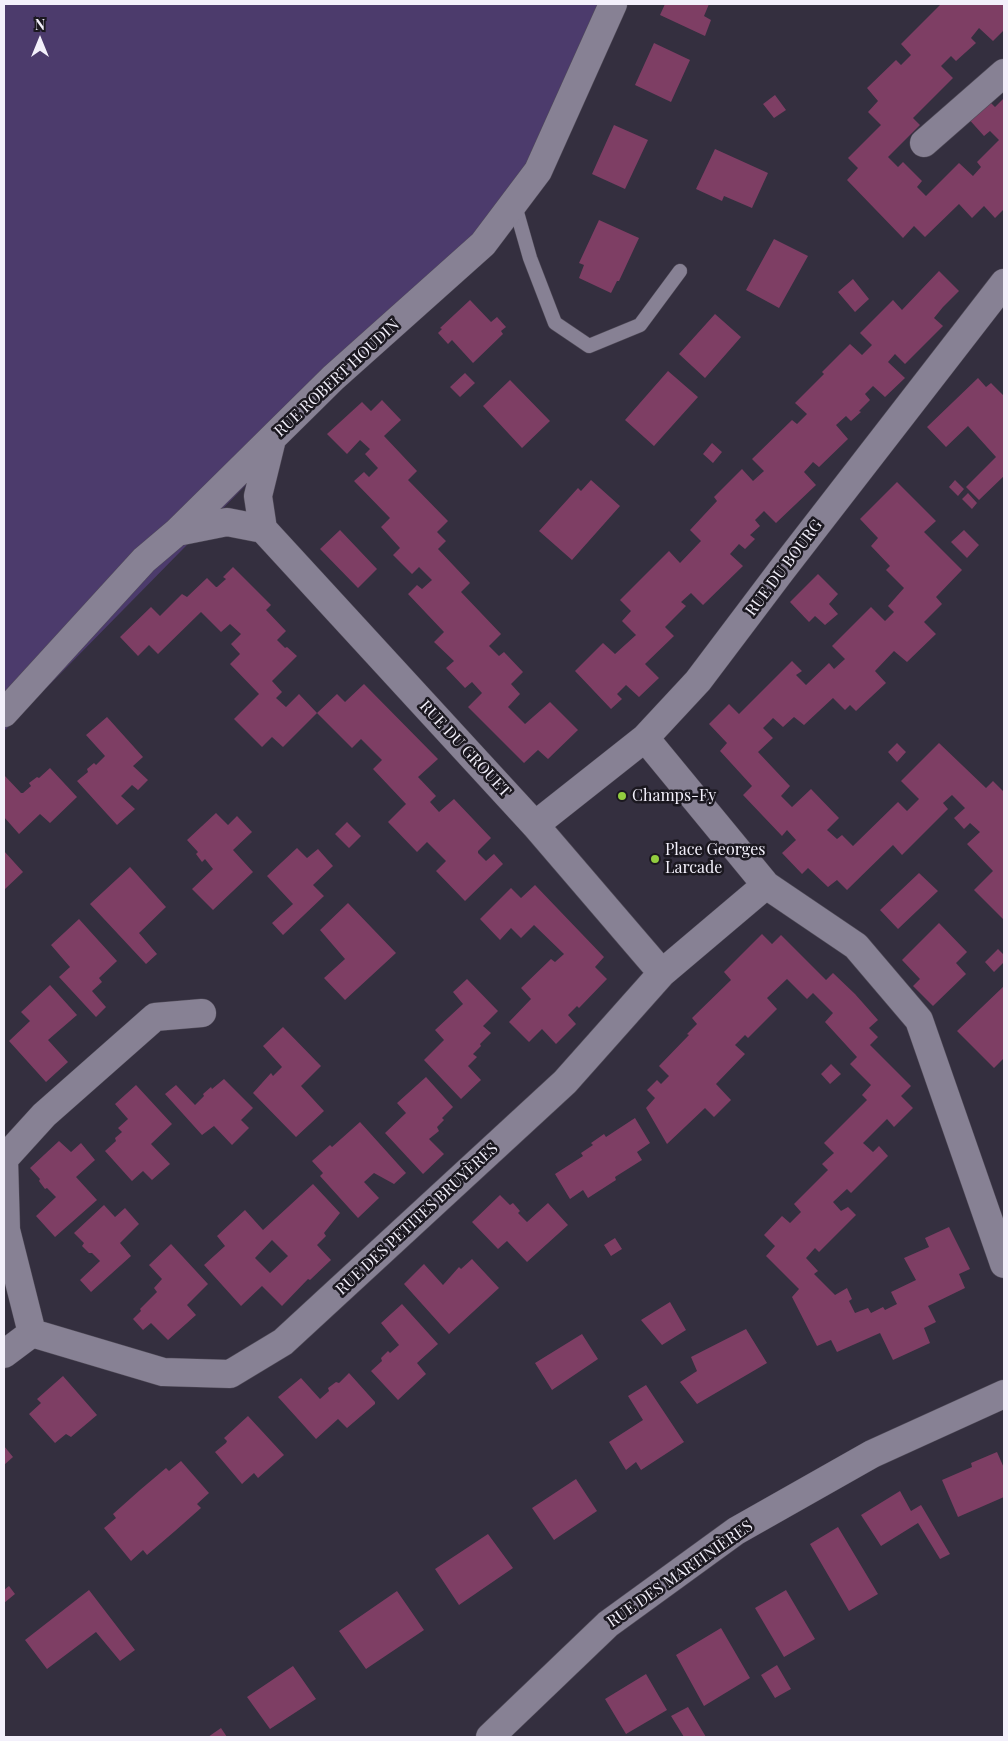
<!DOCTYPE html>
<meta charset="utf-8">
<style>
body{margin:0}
#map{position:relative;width:1008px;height:1741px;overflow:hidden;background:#342f3f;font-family:"Playfair Display",serif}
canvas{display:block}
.frame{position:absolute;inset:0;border:5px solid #f3f0fb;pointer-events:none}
.north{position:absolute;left:15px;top:15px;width:50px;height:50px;-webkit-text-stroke:4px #1b1820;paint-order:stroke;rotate:0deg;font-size:14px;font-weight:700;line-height:20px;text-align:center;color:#f3f0fb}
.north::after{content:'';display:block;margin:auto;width:18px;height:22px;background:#f3f0fb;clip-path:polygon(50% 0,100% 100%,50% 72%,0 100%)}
</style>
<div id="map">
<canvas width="1008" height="1741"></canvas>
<div class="frame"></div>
<div class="north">N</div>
</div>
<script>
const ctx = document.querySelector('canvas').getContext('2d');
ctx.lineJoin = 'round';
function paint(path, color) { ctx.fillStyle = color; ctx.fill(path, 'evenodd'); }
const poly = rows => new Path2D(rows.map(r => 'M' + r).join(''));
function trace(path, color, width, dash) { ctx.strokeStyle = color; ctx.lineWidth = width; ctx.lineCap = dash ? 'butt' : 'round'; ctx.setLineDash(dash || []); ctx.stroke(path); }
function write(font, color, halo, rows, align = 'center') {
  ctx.font = font + ' "Playfair Display",serif'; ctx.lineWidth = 5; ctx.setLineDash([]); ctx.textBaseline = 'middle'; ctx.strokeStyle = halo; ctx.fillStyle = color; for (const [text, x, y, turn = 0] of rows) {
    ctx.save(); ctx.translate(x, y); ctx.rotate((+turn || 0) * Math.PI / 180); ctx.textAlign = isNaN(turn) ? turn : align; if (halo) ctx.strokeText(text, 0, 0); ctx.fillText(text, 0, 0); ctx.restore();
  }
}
const green = poly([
 [4,4,605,4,534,192,4,731]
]);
const building = poly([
 [665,4,709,4,704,16,711,20,705,36,660,15],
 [941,4,1004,4,1004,30,993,41,979,28,971,38,976,43,956,61,951,56,941,66,953,78,913,118,920,125,888,157,898,167,903,162,922,181,917,187,926,196,959,163,973,176,981,167,977,162,999,140,990,131,984,136,966,116,985,97,995,107,1004,98,1004,209,995,218,984,206,972,218,959,204,925,237,914,226,903,238,847,180,858,168,848,158,881,125,868,112,878,101,867,88,896,60,901,65,911,55,901,44],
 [654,43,690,60,671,102,635,85],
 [775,95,786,110,774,118,763,104],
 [614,125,648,140,625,189,592,174],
 [715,149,768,173,752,208,724,196,722,201,696,189],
 [599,220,639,238,619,281,617,281,611,293,579,278,584,265,579,263],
 [774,239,808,256,779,308,746,290],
 [939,271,959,291,943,307,934,318,943,326,905,364,895,354,888,362,905,378,885,397,873,386,865,394,870,400,859,411,861,412,851,421,846,416,836,425,848,439,819,467,813,462,804,472,816,485,776,523,764,511,755,520,760,526,750,535,755,539,745,549,739,544,730,554,743,566,703,605,691,593,681,602,686,606,665,627,674,636,645,664,659,678,639,697,626,685,617,694,622,699,611,709,575,671,603,643,615,654,636,635,622,621,631,611,620,600,669,551,680,563,701,541,690,530,717,501,714,497,742,469,753,481,764,471,752,459,792,420,797,424,807,414,795,403,824,374,822,372,850,344,862,355,872,345,860,333,893,300,902,310],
 [853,279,869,299,855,312,838,292],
 [470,300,491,322,497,317,506,327,501,331,503,334,473,363,452,340,448,344,438,333,442,329,440,328],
 [715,314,741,337,705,378,679,354],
 [668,371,698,397,654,446,625,420],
 [465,373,475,383,460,397,450,387],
 [978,378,986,387,991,383,1004,396,1004,476,979,500,966,487,996,457,968,426,946,447,927,427],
 [510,380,550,421,522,448,483,406],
 [382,400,401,420,384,436,417,471,408,480,448,521,437,532,446,541,438,549,470,583,461,592,501,634,489,646,499,656,504,652,523,672,511,684,520,694,508,707,525,724,550,702,578,730,548,759,538,750,524,763,468,707,482,693,472,682,465,688,446,668,454,661,434,642,444,632,408,594,417,585,422,589,432,580,419,567,412,574,393,555,400,548,381,527,390,518,354,481,364,472,369,477,378,468,365,454,370,449,360,440,347,454,327,434,362,402,371,411],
 [712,443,722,452,713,463,703,454],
 [591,480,620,506,572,560,539,531,578,488,581,491],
 [955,480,964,489,958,496,949,487],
 [897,482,936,521,924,532,962,570,936,597,942,604,924,622,936,634,907,662,894,651,875,671,886,683,856,711,850,705,845,710,833,698,804,725,794,717,783,727,773,718,763,728,773,738,758,752,790,786,781,796,792,807,811,789,839,818,827,830,837,839,842,835,853,846,898,802,907,811,919,799,901,781,939,743,986,788,993,781,1004,792,1004,920,974,890,993,871,967,844,980,832,970,823,964,829,954,818,965,808,952,795,943,803,948,809,902,855,893,845,847,890,837,880,828,887,808,868,802,874,782,853,796,840,787,830,782,836,743,795,752,786,720,751,727,743,709,724,729,704,739,714,792,661,802,671,796,675,806,685,829,663,834,669,845,659,832,646,871,607,885,621,894,612,888,606,904,588,886,570,890,566,871,546,878,538,860,519],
 [968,493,977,503,972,509,962,499],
 [340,530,377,569,358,588,320,549],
 [964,530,979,545,967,558,951,542],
 [233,567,271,605,266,610,286,631,277,640,285,648,287,647,297,656,272,681,282,692,276,698,286,707,299,694,317,713,337,694,345,702,364,684,438,759,418,777,436,796,430,802,439,812,454,799,491,838,478,851,478,853,486,861,494,854,503,864,465,901,436,871,446,861,427,842,417,852,388,822,406,804,373,769,382,760,361,739,352,748,317,713,283,747,272,737,262,747,234,719,259,694,230,664,240,654,231,644,241,634,230,624,221,632,201,612,158,654,149,645,138,656,120,637,151,607,160,616,182,594,187,597,207,578,216,587,217,587,226,579,223,577],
 [818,574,838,594,829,604,838,614,825,625,815,616,809,622,790,602],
 [107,717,143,757,133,766,148,780,138,790,132,785,121,796,135,809,117,825,77,781,88,772,87,769,94,763,96,765,105,756,86,735],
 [897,743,906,752,897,762,888,752],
 [50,768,77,797,50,823,40,814,19,834,4,817,4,775,21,793,23,793,31,786,29,783,37,777,39,778],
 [216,813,228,825,237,816,252,832,233,850,253,872,213,910,192,889,213,869,205,859,202,862,196,854,198,852,187,840],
 [347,822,361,836,349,848,335,834],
 [297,848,307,858,318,849,333,866,313,885,324,896,283,935,272,923,293,904,267,876],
 [4,851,23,872,4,890],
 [130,867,166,907,139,933,157,954,146,964,90,904],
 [919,873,938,891,898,929,880,910],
 [535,885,604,957,595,967,607,979,579,1008,577,1006,568,1015,576,1024,556,1044,542,1029,529,1042,509,1022,531,999,521,988,551,959,555,962,564,954,534,925,521,938,511,928,500,940,480,919,511,888,521,898],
 [348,903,396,953,345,1000,324,978,345,959,320,930],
 [79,919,117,961,99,978,102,982,92,991,106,1007,96,1017,59,977,70,967,51,945],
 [939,923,967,952,956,963,966,974,933,1006,913,986,920,979,902,960],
 [762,934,772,944,781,935,826,980,833,973,855,994,878,1020,869,1028,878,1037,870,1045,911,1086,901,1096,913,1108,894,1127,887,1119,863,1143,873,1152,879,1146,888,1156,851,1193,847,1189,833,1202,841,1211,848,1207,856,1215,819,1252,815,1248,806,1258,818,1271,814,1274,835,1295,847,1288,852,1299,849,1301,855,1313,868,1308,871,1313,883,1307,885,1310,897,1304,891,1292,916,1280,904,1258,929,1247,925,1238,949,1227,970,1269,959,1274,965,1288,928,1306,936,1322,924,1328,930,1343,893,1360,880,1333,837,1352,831,1340,817,1346,792,1297,799,1289,766,1256,775,1246,764,1235,782,1216,790,1223,801,1212,794,1204,828,1170,822,1164,834,1153,824,1143,867,1100,862,1095,871,1085,850,1064,857,1057,825,1022,833,1013,813,993,807,999,787,979,767,998,777,1009,748,1038,745,1035,735,1045,745,1054,716,1084,731,1100,714,1117,705,1108,667,1144,646,1108,655,1098,647,1090,657,1080,661,1084,669,1076,659,1066,689,1035,687,1034,697,1024,692,1018,731,980,724,972],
 [998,949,1004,955,1004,962,994,972,985,962],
 [467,979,498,1011,483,1026,491,1033,480,1044,481,1046,473,1054,477,1057,468,1066,481,1080,461,1099,424,1060,444,1040,435,1030,463,1004,453,992],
 [50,985,77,1015,48,1040,68,1062,46,1082,9,1041,30,1021,21,1012],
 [1004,986,1004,1058,994,1068,957,1031],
 [283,1027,321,1066,301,1086,324,1111,296,1137,253,1093,271,1073,273,1076,282,1067,263,1046],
 [831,1064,841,1074,830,1084,821,1074],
 [426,1077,453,1107,442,1118,444,1120,437,1127,439,1131,429,1139,444,1154,423,1174,385,1133,406,1113,397,1103],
 [224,1079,253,1108,241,1120,249,1128,232,1145,214,1126,202,1135,165,1094,176,1085,195,1105,204,1096,203,1094,211,1087,212,1089],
 [136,1085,172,1124,151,1144,170,1164,152,1180,143,1171,132,1181,131,1180,105,1151,116,1141,115,1138,122,1132,118,1128,128,1119,115,1104],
 [635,1118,650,1143,637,1152,642,1160,615,1177,616,1180,588,1198,583,1190,570,1199,555,1174,583,1156,581,1153,593,1145,591,1143,604,1134,606,1137],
 [360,1122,406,1173,394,1184,374,1173,364,1182,379,1198,358,1218,320,1176,323,1173,312,1161,330,1145,332,1147],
 [59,1141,71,1152,81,1143,95,1160,76,1177,97,1200,55,1237,36,1216,56,1197,47,1188,45,1189,39,1181,40,1179,30,1168],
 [313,1184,340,1213,324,1233,326,1236,317,1245,331,1260,310,1280,308,1279,282,1306,262,1286,241,1306,204,1265,225,1246,217,1236,245,1210,263,1230],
 [272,1240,288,1256,270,1273,255,1258],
 [500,1195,510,1205,513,1203,520,1211,518,1213,527,1222,548,1203,568,1225,527,1262,507,1241,498,1249,472,1222],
 [104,1205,115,1217,125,1208,139,1224,120,1243,131,1256,91,1292,80,1280,100,1261,92,1253,89,1253,82,1246,84,1243,74,1233],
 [615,1238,622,1249,611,1256,604,1245],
 [171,1244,208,1284,187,1305,196,1315,168,1340,151,1323,143,1330,133,1319,141,1311,140,1309,157,1292,154,1288,162,1279,149,1265],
 [472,1259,499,1288,449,1334,404,1284,424,1264,443,1285,459,1267,461,1269],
 [670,1302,686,1330,662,1345,641,1320],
 [402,1304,438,1344,417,1363,426,1374,398,1400,371,1371,382,1361,381,1358,388,1351,390,1353,399,1345,381,1323],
 [746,1329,767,1363,697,1404,680,1382,697,1371,691,1357],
 [582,1334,598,1359,552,1390,535,1363],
 [349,1373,375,1402,375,1404,347,1428,338,1419,316,1439,278,1397,301,1378,320,1399,329,1391,328,1388,336,1382,339,1383],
 [63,1376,97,1415,71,1437,66,1434,55,1443,29,1414,41,1403,37,1399],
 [646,1385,684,1442,641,1470,636,1462,626,1470,609,1442,643,1420,628,1396],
 [248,1416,284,1455,258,1478,254,1473,242,1484,215,1452,226,1443,227,1441,224,1438],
 [4,1446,13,1457,4,1465],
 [997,1452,1004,1468,1004,1497,958,1517,942,1480,972,1467,971,1463],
 [181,1461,209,1493,197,1504,201,1508,175,1531,147,1555,143,1550,131,1561,104,1528,116,1518,113,1514,140,1490,166,1468,169,1471],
 [576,1479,597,1511,554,1540,532,1508],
 [900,1491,911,1511,921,1505,950,1554,940,1559,918,1523,881,1546,861,1515],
 [838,1527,878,1594,849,1611,810,1544],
 [488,1534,513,1568,459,1605,435,1569],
 [9,1586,15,1594,4,1603,4,1590],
 [89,1590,135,1650,120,1661,96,1632,47,1669,25,1640],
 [786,1590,815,1639,784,1657,755,1608],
 [397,1591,424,1630,366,1669,339,1631],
 [721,1628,750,1678,704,1706,676,1655],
 [777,1665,791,1689,775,1698,761,1675],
 [293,1666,316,1699,270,1729,247,1697],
 [646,1674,667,1710,626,1734,605,1699],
 [688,1707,706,1737,684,1737,671,1716],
 [221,1728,227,1737,208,1737]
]);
const lane = poly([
 [514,202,530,258,555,323,589,346,640,325,680,271]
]);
const street = poly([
 [924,143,1004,73],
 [263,529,258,496,272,439],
 [177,532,227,522,263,529,535,825,662,973],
 [4,713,144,560,177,532,333,378,483,244,538,171,613,4],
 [645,738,766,885,856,946,919,1020,1004,1264],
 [535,825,645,738,698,681,781,571,1004,283],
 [32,1333,6,1230,4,1159,44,1115,155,1017,202,1013],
 [4,1354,32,1333,163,1372,230,1374,283,1342,565,1082,662,973,766,885],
 [490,1737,608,1624,736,1531,872,1454,1004,1394]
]);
const markers = [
 [622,796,5,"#92cd3f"],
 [655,859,5,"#92cd3f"]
];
const streetNames = [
 ["RUE ROBERT HOUDIN",337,378,-43],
 ["RUE DU BOURG",784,568,-53],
 ["RUE DU GROUET",465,749,47],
 ["RUE DES PETITES BRUYÈRES",417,1219,-43],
 ["RUE DES MARTINIÈRES",680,1574,-35]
];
const poiNames = [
 ["Champs-Fy",632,796],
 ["Place Georges",665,850],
 ["Larcade",665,868]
];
paint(green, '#4c3b6c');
paint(building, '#7e3e64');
trace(lane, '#504b58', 15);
trace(street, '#504b58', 29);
trace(lane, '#878194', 14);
trace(street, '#878194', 28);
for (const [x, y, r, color] of markers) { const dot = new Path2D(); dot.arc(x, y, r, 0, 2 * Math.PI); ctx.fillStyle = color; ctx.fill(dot); trace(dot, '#1b1820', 2); }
write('16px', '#f3f0fb', '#1b1820', streetNames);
write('16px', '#f3f0fb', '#1b1820', poiNames, 'left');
</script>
